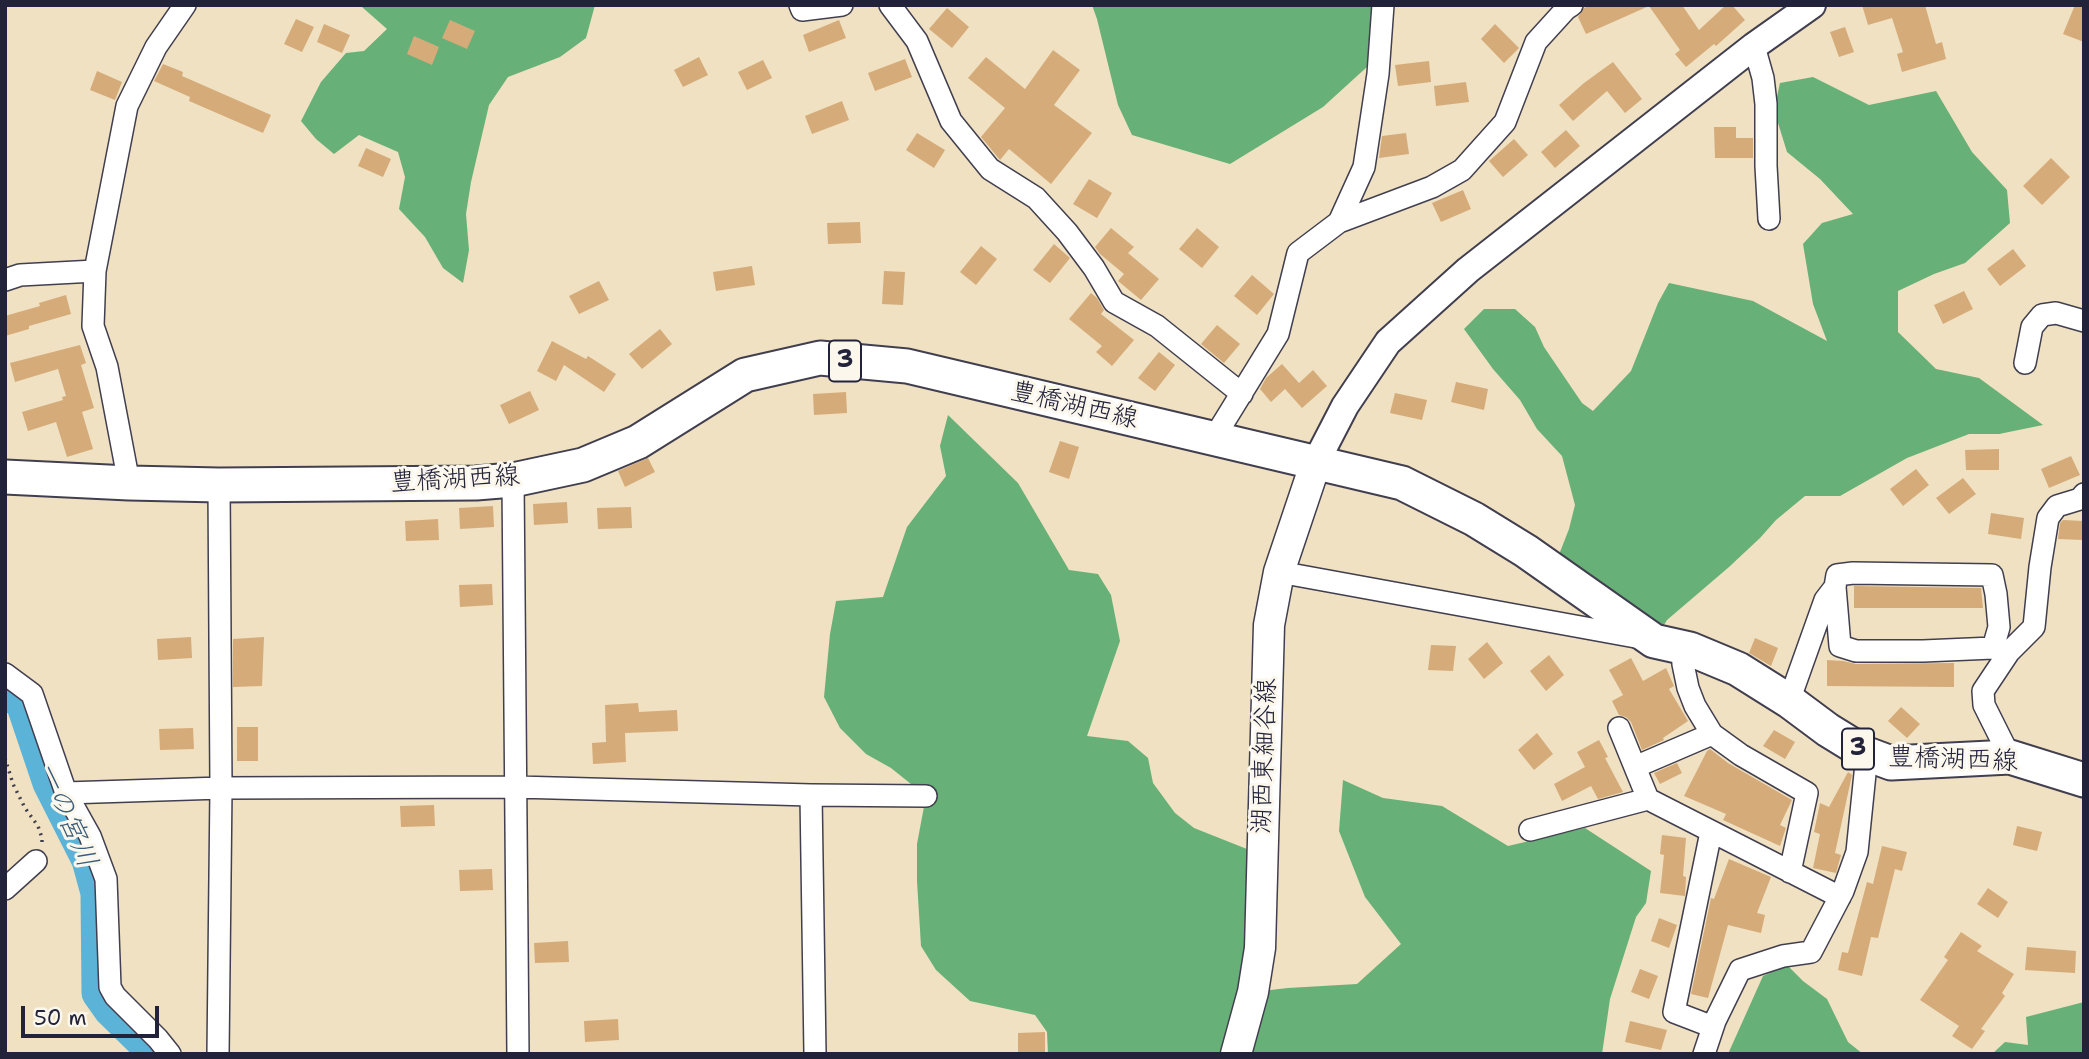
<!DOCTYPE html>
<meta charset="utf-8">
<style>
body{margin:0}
#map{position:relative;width:2089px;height:1059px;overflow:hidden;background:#efe1c1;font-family:"Shantell Sans",sans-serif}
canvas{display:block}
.frame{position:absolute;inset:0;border:7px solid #22223b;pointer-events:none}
.scale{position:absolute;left:21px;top:1006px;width:138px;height:32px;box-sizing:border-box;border:4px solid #22223b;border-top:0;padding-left:9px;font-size:21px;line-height:24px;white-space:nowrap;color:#22223b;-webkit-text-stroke:5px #fbf7ec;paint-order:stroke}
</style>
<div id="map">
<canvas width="2089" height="1059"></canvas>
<div class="frame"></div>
<div class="scale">50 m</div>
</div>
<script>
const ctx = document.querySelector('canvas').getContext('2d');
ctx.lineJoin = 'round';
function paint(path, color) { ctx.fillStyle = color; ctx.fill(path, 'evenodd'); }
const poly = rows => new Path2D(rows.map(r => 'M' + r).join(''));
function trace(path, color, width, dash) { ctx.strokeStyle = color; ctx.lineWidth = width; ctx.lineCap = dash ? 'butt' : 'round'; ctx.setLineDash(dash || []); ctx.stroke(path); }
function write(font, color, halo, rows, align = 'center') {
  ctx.font = font + ' "Shantell Sans","Klee One",sans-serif'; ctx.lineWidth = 6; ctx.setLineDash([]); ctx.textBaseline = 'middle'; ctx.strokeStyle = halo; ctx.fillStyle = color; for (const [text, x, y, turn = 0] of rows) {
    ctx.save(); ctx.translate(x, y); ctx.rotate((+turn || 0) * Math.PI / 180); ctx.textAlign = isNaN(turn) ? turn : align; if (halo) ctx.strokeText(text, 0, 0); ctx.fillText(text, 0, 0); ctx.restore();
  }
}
const forest = poly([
 [363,5,595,5,586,38,560,57,508,77,489,105,471,182,466,214,469,250,463,283,443,268,425,237,399,209,405,177,398,152,359,135,334,154,316,139,301,121,321,82,346,53,364,51,387,29,362,7],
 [1092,5,1392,5,1379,56,1323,107,1230,164,1132,135,1118,105,1097,19],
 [1813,77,1869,105,1936,91,1972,152,2007,190,2010,223,1965,263,1934,274,1898,291,1898,332,1936,369,1979,378,2043,425,1999,434,1969,434,1907,458,1840,496,1805,496,1776,520,1760,538,1729,567,1667,620,1654,641,1553,570,1569,529,1575,505,1562,456,1537,429,1520,400,1493,369,1464,329,1484,309,1515,309,1535,327,1544,347,1582,403,1593,411,1631,371,1658,303,1669,283,1753,301,1827,341,1813,304,1803,244,1822,223,1853,214,1820,179,1787,152,1774,110,1780,83],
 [948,415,1018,483,1069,570,1098,574,1111,595,1120,641,1087,736,1128,741,1148,758,1153,783,1175,813,1194,828,1262,855,1253,992,1288,988,1357,984,1401,944,1365,897,1339,831,1343,780,1383,798,1442,806,1508,846,1585,828,1651,871,1646,903,1636,917,1610,999,1602,1054,1048,1054,1047,1032,1035,1015,970,1001,936,970,921,946,917,881,917,844,926,796,891,768,866,754,840,728,824,697,830,634,836,601,883,597,907,527,946,476,940,446],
 [1787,965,1803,981,1827,999,1848,1042,1863,1054,1728,1054,1763,976],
 [2084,1002,2084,1054,1992,1054,2005,1042,2028,1045,2026,1017]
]);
const river = poly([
 [5,691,22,703,49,783,88,860,97,893,98,993,110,1010,155,1054]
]);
const building = poly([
 [1590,5,1682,5,1699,30,1726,5,1732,5,1745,20,1716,46,1714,44,1686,67,1675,54,1680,50,1649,6,1586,34,1578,17,1584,8],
 [1862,5,1925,5,1936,44,1942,42,1946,59,1902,72,1897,54,1903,52,1892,18,1868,25],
 [2075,5,2084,5,2084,42,2063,34],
 [947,8,969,27,952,48,929,29],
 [296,19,314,27,302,52,284,44],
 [450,20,475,31,467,49,442,38],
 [839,20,846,38,809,52,803,35],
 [324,24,350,35,342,53,317,42],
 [1495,24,1519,48,1504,63,1481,39],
 [1845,27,1854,52,1839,57,1830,32],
 [414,36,439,47,432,65,407,54],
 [1053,50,1080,70,1054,105,1092,133,1051,184,1009,149,1000,160,981,137,1005,108,968,78,986,57,1025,89],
 [699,57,708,75,683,87,674,70],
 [905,59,912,77,875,91,868,73],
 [763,60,772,78,747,90,738,72],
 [1429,61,1431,82,1398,86,1395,65],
 [1613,62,1642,99,1625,113,1607,91,1573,121,1559,105,1584,83],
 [163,64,183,72,182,76,271,115,263,133,189,101,190,97,154,81],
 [97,71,122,82,115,100,90,90],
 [1466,82,1469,102,1436,106,1434,86],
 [842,101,849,120,812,134,805,116],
 [1714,127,1736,127,1736,138,1753,138,1753,158,1715,158],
 [1566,130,1580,146,1555,168,1541,152],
 [917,133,945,150,934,168,906,150],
 [1406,133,1409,154,1379,158,1382,136],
 [1514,139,1528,155,1503,177,1489,161],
 [366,148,391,159,383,177,358,166],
 [2051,158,2070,177,2042,205,2023,186],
 [1089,179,1112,193,1097,218,1073,204],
 [1463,190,1471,209,1441,222,1432,203],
 [860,222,861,243,828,244,827,223],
 [1111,228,1134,247,1128,253,1159,279,1141,300,1118,281,1124,274,1100,254,1095,247],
 [1197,228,1219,247,1202,268,1179,249],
 [1054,244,1070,258,1050,283,1033,270],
 [981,246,997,259,976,285,960,272],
 [2013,249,2026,266,2000,286,1987,269],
 [752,266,755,285,716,291,713,272],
 [884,271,905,272,903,305,882,304],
 [1252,275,1274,294,1257,315,1234,296],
 [599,281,609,300,579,314,569,296],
 [1964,291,1973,309,1943,324,1934,305],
 [1091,293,1097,298,1104,310,1101,314,1134,340,1112,366,1096,352,1102,346,1069,319],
 [66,295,71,314,29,326,29,329,5,336,5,316,40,306,39,303],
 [1217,325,1240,344,1224,363,1201,344],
 [660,329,672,344,642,369,629,354],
 [552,341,586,359,588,356,616,374,604,392,564,365,556,381,537,371],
 [80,345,86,363,81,365,94,408,82,412,93,449,67,457,56,422,28,431,22,412,63,400,62,397,66,396,58,369,15,382,10,363],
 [1159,352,1175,365,1155,391,1138,378],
 [1282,364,1299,383,1313,370,1327,386,1302,408,1285,389,1271,402,1260,389,1266,378],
 [1456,382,1488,389,1484,410,1451,402],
 [530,391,539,410,509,424,500,405],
 [846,392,847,413,814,415,813,394],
 [1395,393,1427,400,1422,420,1390,413],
 [1060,441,1079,447,1069,479,1049,472],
 [1999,449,1999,470,1966,470,1965,450],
 [2071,456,2080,475,2049,488,2041,469],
 [648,458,655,472,625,487,618,471],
 [1916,469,1929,485,1903,506,1890,489],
 [1963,478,1976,494,1949,514,1936,498],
 [567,502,568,523,534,525,533,504],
 [493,506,494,527,460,529,459,508],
 [631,507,632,528,598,529,597,508],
 [1991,513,2024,518,2021,539,1988,534],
 [438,519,439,540,406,541,405,521],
 [2063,520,2083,521,2083,540,2058,539,2060,523],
 [492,584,493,605,460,607,459,585],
 [1854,586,1981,588,1983,608,1854,608],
 [191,637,192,658,158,660,157,639],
 [264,637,262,686,233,687,233,639],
 [1755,638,1778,648,1771,666,1749,653],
 [1487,642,1503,663,1484,679,1468,659],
 [1431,645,1456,646,1453,671,1428,670],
 [1549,655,1564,675,1546,691,1530,671],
 [1631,658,1643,681,1666,668,1674,686,1669,689,1688,721,1663,738,1664,740,1642,750,1631,722,1626,717,1619,715,1612,701,1623,695,1609,670],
 [1827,660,1843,661,1856,664,1954,663,1954,687,1827,686],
 [638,703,639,712,677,710,678,731,625,733,626,762,593,764,592,743,606,742,605,705],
 [1901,707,1920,724,1907,738,1888,721],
 [237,727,258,727,258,761,237,761],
 [193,728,194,749,160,750,159,729],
 [1774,730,1795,742,1785,759,1763,746],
 [1537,733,1553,754,1534,770,1518,750],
 [1599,740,1608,757,1605,758,1623,792,1598,799,1591,786,1562,801,1554,784,1585,767,1577,752],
 [1710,749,1728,763,1792,800,1780,825,1786,828,1780,846,1723,820,1726,814,1684,796,1707,751],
 [1677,763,1682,773,1660,784,1654,773],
 [1848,772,1852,775,1835,853,1841,855,1836,873,1813,868,1820,834,1814,832,1820,803,1829,807],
 [434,805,435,826,401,827,400,806],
 [2017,826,2042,832,2037,851,2013,845],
 [1662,835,1686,838,1683,876,1686,877,1685,896,1660,893,1664,855,1660,854],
 [1882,846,1907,852,1902,871,1895,869,1878,938,1871,937,1862,976,1838,970,1842,952,1848,953,1867,882,1873,884],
 [1729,859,1771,877,1757,913,1765,915,1761,933,1728,925,1708,998,1691,994,1711,898,1714,899],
 [492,869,493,890,460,891,459,870],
 [1988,888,2008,902,1998,918,1977,904],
 [1659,918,1677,925,1669,948,1651,941],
 [1961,932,1982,946,1977,951,2014,974,2002,993,2005,996,1981,1029,1985,1031,1972,1049,1952,1036,1959,1026,1920,1000,1948,960,1944,957],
 [568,941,569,962,535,963,534,943],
 [2027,947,2076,951,2075,973,2025,970],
 [1640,969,1658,976,1649,999,1631,992],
 [618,1019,619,1040,585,1042,584,1021],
 [1630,1021,1667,1030,1661,1050,1625,1042],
 [1045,1032,1045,1054,1018,1054,1018,1033]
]);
const path = poly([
 [5,758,13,784,25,808,38,826,42,838,42,845]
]);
const minor = poly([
 [800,5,802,10,842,5],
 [890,5,917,41,951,121,990,169,1036,198,1067,232,1094,268,1114,302,1157,326,1242,394],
 [1754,46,1763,78,1766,104,1766,166,1769,219],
 [1339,222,1364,167,1378,74,1383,5],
 [5,280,20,275,95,271],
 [2025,363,2032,327,2042,315,2056,313,2084,321],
 [1214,438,1278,334,1298,253,1339,222,1432,187,1462,170,1505,122,1536,42,1566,9,1572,5],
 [513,480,518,1054],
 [129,483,107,367,93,326,95,271,127,106,156,47,185,5],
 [1279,572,1641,638],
 [1682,648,1683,664,1688,688,1695,706,1712,734,1741,755,1807,793,1790,872],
 [5,674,32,694,66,793,90,836,106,879,110,987,115,996,158,1039,170,1054],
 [1789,701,1825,600,1835,587,1840,646,1856,651,1923,651,1993,648,1999,627,1996,594,1992,575,1853,573,1837,575,1835,587],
 [1619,728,1648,799],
 [2010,757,1984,705,1983,691,2009,652,2034,627,2040,567,2048,518,2057,506,2080,499,2084,494],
 [1635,767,1712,734],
 [66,793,221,788,517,787,811,795,926,796],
 [811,795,815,1054],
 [1530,830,1648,799,1840,897],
 [1711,832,1674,1012,1713,1027],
 [5,889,36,861],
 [218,1054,221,788,219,485],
 [1704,1054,1715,1021,1740,970,1783,956,1811,952,1843,891,1857,852,1867,754]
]);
const tertiary = poly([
 [1316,462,1345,406,1388,342,1468,270,1754,46,1812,5]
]);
const secondary = poly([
 [1236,1054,1253,992,1260,948,1269,625,1279,572,1316,462]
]);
const primary = poly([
 [5,477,129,483,219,485,476,483,513,480,583,465,638,442,745,375,820,358,907,366,1402,483,1474,519,1526,551,1654,641,1690,649,1738,669,1789,701,1828,730,1867,754,1891,763,2010,757,2084,780]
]);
const shields = [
 [845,361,32],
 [1858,749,32]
];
const shieldNames = [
 ["3",845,361],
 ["3",1858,749]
];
const streetNames = [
 ["豊橋湖西線",1074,406,13],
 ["豊橋湖西線",455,480,-3],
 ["湖西東細谷線",1265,756,-88],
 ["豊橋湖西線",1953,760,2]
];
const waterNames = [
 ["一の宮川",66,815,67]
];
paint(forest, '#67b077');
trace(river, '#5bb4d8', 33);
paint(building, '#d6ab7a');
trace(minor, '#413f4f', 24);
trace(tertiary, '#413f4f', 30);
trace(secondary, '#413f4f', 33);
trace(primary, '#413f4f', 37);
trace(path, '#413f4f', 3.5, [2, 5]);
trace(minor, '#fff', 21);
trace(tertiary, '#fff', 26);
trace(secondary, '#fff', 30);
trace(primary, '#fff', 33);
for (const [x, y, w] of shields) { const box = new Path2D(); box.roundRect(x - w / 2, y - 20.5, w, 41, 5); ctx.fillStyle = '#fbf7ec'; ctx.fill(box); trace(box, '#22223b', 2); }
write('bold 24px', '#22223b', null, shieldNames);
write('26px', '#22223b', '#fbf7ec', streetNames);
write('italic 28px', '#395c7a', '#fbf7ec', waterNames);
</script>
